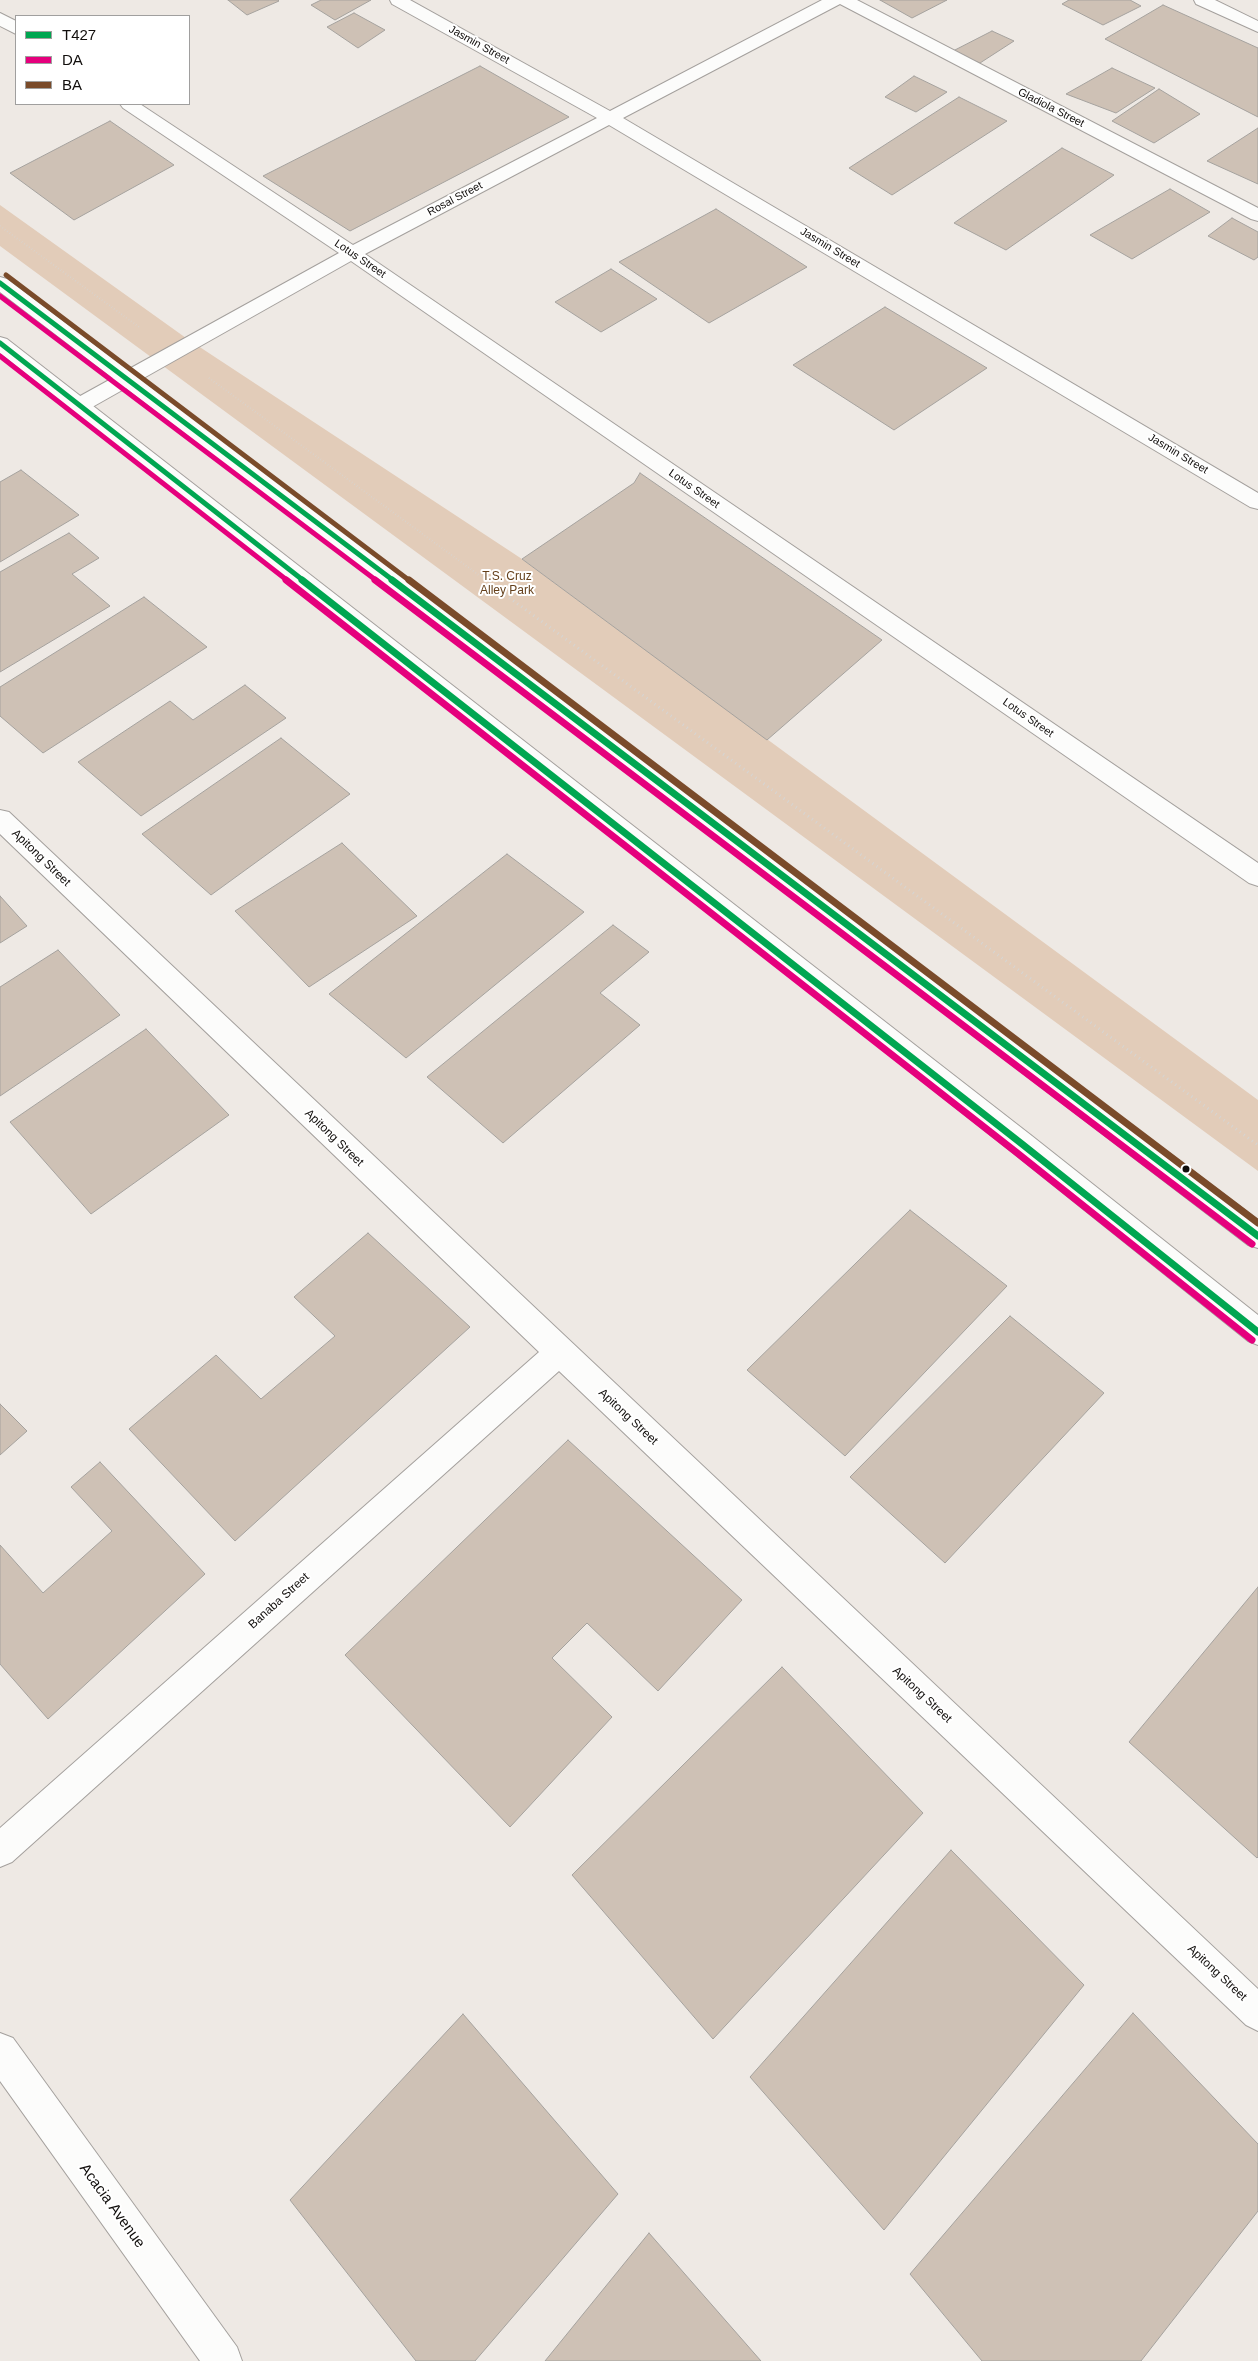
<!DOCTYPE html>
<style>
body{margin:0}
#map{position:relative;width:1258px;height:2361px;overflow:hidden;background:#eee9e4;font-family:Arial,sans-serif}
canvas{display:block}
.legend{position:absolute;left:15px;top:15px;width:175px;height:90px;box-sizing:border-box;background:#fff;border:1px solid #a09f9e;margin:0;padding:6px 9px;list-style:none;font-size:15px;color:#110e0c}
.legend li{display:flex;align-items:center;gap:10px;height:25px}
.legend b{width:25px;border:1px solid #a09f9e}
</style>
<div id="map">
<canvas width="1258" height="2361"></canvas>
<ul class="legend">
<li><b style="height:6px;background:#00a651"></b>T427</li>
<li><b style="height:6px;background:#e5007d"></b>DA</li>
<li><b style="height:6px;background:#7a4b2a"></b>BA</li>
</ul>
</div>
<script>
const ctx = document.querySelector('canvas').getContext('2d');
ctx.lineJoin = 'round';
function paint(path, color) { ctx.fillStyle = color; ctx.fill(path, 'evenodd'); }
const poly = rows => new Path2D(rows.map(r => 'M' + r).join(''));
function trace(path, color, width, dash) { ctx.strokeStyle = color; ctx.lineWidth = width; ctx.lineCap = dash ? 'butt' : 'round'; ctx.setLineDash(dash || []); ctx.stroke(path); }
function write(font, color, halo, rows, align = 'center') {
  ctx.font = font + ' Arial,sans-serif'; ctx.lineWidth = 4; ctx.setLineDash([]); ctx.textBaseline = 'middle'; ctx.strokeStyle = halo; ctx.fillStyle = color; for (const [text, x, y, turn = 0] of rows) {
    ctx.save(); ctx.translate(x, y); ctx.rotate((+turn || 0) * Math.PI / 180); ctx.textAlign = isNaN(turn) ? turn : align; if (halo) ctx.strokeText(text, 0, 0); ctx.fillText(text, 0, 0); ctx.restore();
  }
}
const green = poly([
 [0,205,186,338,522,559,1258,1100,1258,1171,0,246]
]);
const building = poly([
 [228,0,278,0,279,1,247,15,228,0],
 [321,0,371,0,335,20,311,5,321,0],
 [880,0,947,0,912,18,880,0],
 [1069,0,1130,0,1141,6,1103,25,1062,4,1069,0],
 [1163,5,1258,48,1258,117,1105,39,1163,5],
 [354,13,385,30,358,48,327,27,354,13],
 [992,31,1014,41,980,63,951,52,992,31],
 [480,66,569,117,350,231,263,176,480,66],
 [1112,68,1155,88,1116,113,1066,94,1112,68],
 [914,76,947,92,916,112,885,97,914,76],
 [1159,89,1200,114,1154,143,1112,121,1159,89],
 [959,97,1007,121,892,195,849,168,959,97],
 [110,121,174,165,74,220,10,173,110,121],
 [1258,128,1258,184,1207,161,1258,128],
 [1062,148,1114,175,1006,250,954,223,1062,148],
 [1170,189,1210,212,1132,259,1090,235,1170,189],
 [716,209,807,267,709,323,619,262,716,209],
 [1232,218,1258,232,1258,257,1254,260,1208,236,1232,218],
 [611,269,657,299,601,332,555,302,611,269],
 [885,307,987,368,894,430,793,365,885,307],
 [21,470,79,515,0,562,0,482,21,470],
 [640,473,882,640,767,740,522,559,634,483,640,473],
 [69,533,99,558,72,574,110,606,0,672,0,572,69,533],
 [144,597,207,647,43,753,0,716,0,687,144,597],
 [245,685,286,718,141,816,78,762,170,701,193,720,245,685],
 [281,738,350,794,211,895,142,834,281,738],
 [342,843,417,916,309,987,235,911,342,843],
 [507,854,584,912,406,1058,329,994,507,854],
 [0,896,27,926,0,943,0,896],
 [613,925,649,952,600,993,640,1025,503,1143,427,1077,613,925],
 [58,950,120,1015,0,1096,0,987,58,950],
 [146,1029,229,1115,91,1214,10,1122,146,1029],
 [910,1210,1007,1286,845,1456,747,1370,910,1210],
 [368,1233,470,1327,235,1541,129,1429,216,1355,261,1399,335,1336,294,1297,368,1233],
 [1010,1316,1104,1393,945,1563,850,1477,1010,1316],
 [0,1404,27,1431,0,1455,0,1404],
 [568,1440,742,1600,658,1691,587,1623,552,1658,612,1717,510,1827,345,1655,568,1440],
 [100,1462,205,1574,48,1719,0,1664,0,1545,43,1593,112,1531,71,1487,100,1462],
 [1258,1587,1258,1857,1257,1858,1129,1742,1258,1587],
 [782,1667,923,1813,713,2039,572,1875,782,1667],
 [951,1850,1084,1985,884,2230,750,2077,951,1850],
 [1133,2013,1258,2144,1258,2211,1141,2361,982,2361,910,2274,1133,2013],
 [463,2014,618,2194,475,2361,416,2361,290,2200,463,2014],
 [649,2233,761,2361,545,2361,649,2233]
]);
const pathFar1 = poly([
 [0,226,139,327],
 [209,378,487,581]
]);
const path = poly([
 [485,580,1258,1145]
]);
const street = poly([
 [390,0,410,0,610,111,822,0,857,0,1258,208,1258,221,1251,219,840,4,623,118,1258,493,1258,509,1250,507,609,125,365,254,1258,863,1258,886,1249,883,351,261,87,410,80,412,73,410,70,405,73,400,339,253,123,108,120,104,140,104,353,245,597,118,392,4,390,0],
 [1194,0,1215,0,1258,21,1258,32,1196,4,1194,0],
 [0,13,16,21,16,34,0,26,0,13],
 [0,810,9,812,1258,1989,1258,2031,1246,2025,559,1371,12,1862,0,1867,0,1828,539,1352,0,834,0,810]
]);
const secondary = poly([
 [0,2033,13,2038,237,2347,242,2361,200,2361,0,2081,0,2033]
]);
const primary = poly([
 [0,277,7,279,1258,1220,1258,1248,1248,1245,0,292,0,277],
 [0,337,7,339,1032,1136,1258,1315,1258,1345,1248,1341,1012,1152,0,353,0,337]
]);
const bus1Far1 = poly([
 [0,283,394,581],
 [0,343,304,581]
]);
const bus1 = poly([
 [302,580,1022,1144,1258,1332],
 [392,580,1258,1236]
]);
const bus2Far1 = poly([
 [0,296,377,581],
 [0,356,288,581]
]);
const bus2 = poly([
 [286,580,1016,1152,1252,1340],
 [375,580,1252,1244]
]);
const bus3Far1 = poly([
 [6,275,410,581]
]);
const bus3 = poly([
 [409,580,1258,1223]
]);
const markers = [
 [1186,1169,4.5,"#110e0c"]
];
const farStreetnames = [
 ["Jasmin Street",479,45,29],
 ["Gladiola Street",1051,108,27],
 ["Rosal Street",455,199,-28],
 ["Jasmin Street",830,248,31],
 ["Lotus Street",360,259,34],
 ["Jasmin Street",1178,454,31],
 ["Lotus Street",694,489,35],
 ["Lotus Street",1028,718,35]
];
const parkNames = [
 ["T.S. Cruz",507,577],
 ["Alley Park",507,591]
];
const streetNames = [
 ["Apitong Street",41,858,44],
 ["Apitong Street",334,1138,44],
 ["Apitong Street",628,1417,43],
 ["Banaba Street",279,1601,-42],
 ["Apitong Street",922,1695,43],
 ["Apitong Street",1217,1973,43]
];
const nearStreetnames = [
 ["Acacia Avenue",112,2206,54]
];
paint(green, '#e2ccb9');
paint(building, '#cec1b5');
trace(building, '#a5a29e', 1);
trace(street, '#a4a09d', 2);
trace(secondary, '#a4a09d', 2);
trace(primary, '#a4a09d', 2);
trace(pathFar1, '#d6d5d3', 2, [0.5, 2.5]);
trace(path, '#d6d5d3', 3, [1, 4]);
paint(street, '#fcfcfb');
paint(secondary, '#fcfcfb');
paint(primary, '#fcfcfb');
trace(bus1Far1, '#00a651', 5);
trace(bus1, '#00a651', 7);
trace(bus2Far1, '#e5007d', 5);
trace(bus2, '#e5007d', 7);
trace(bus3Far1, '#7a4b2a', 5);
trace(bus3, '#7a4b2a', 7);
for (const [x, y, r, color] of markers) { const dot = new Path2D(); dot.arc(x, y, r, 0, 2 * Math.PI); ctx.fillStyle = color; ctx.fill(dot); trace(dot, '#fff', 2); }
write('11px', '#110e0c', '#fff', farStreetnames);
write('12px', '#643f1a', '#fff', parkNames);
write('12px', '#110e0c', '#fff', streetNames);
write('15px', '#110e0c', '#fff', nearStreetnames);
</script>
